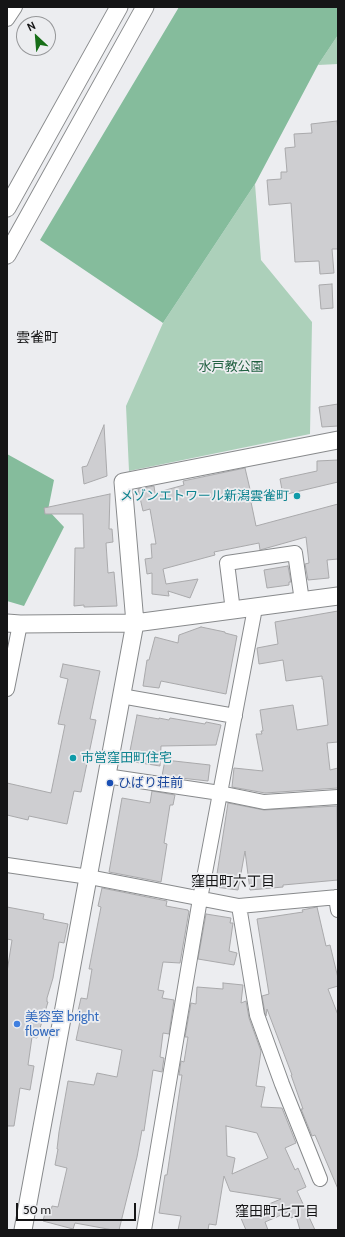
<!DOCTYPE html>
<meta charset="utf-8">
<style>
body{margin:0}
#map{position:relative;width:345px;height:1237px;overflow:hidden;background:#ecedf0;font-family:Cabin,sans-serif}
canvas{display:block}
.frame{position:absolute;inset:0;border:8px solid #151516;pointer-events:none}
.north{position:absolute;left:16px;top:16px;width:40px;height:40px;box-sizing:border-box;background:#ecedf0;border:1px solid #969799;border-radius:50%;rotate:334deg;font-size:11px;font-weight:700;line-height:16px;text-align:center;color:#151516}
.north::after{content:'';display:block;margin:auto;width:14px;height:18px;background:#176e18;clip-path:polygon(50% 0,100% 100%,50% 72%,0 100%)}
.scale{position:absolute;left:16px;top:1203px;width:120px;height:18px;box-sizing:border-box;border:2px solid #151516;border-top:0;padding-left:5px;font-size:12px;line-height:14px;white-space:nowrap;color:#151516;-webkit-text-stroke:3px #ecedf0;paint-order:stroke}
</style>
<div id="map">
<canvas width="345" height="1237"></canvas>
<div class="frame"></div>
<div class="north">N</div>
<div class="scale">50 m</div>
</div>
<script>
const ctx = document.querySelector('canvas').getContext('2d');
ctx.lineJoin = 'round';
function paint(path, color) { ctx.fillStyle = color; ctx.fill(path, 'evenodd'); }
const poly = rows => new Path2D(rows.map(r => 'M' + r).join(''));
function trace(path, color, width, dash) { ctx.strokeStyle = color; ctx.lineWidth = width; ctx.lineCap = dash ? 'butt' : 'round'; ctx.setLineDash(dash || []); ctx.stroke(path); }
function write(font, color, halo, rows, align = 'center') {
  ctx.font = font + ' Cabin,"Noto Sans JP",sans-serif'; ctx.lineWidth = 3.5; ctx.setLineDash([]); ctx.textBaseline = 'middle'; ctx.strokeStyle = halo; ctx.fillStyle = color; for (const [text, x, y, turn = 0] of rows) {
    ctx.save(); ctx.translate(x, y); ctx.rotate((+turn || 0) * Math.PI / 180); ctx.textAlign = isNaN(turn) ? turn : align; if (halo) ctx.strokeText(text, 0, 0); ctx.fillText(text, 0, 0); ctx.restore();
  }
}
const green = poly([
 [338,35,338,64,318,65],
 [255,184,261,260,312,322,310,434,129,471,126,406,163,323]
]);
const forest = poly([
 [179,7,338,7,338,35,318,65,255,184,163,323,40,240],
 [7,454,54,480,48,510,64,527,24,606,7,601]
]);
const building = poly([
 [337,121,338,132,338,249,332,249,334,273,320,274,319,261,295,262,291,203,269,205,267,180,281,179,281,172,287,172,285,148,295,147,294,134,312,133,311,124,337,121],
 [332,284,333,308,321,309,319,285,332,284],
 [338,404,338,426,322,427,319,407,338,404],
 [104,425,107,476,84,484,82,467,87,466,104,425],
 [338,460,338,482,283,495,280,479,317,471,317,461,338,460],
 [245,468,253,502,251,502,256,526,338,504,338,559,327,560,329,578,308,580,305,564,309,563,306,537,267,548,260,550,259,543,214,552,215,555,163,569,166,584,198,579,190,598,168,591,169,596,152,594,152,573,147,574,145,559,152,558,151,544,156,544,150,509,143,511,138,489,154,486,155,493,184,485,183,481,245,468],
 [110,494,109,529,112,529,113,542,106,543,108,573,114,572,117,606,84,607,84,605,74,606,75,548,84,548,83,514,45,514,44,508,110,494],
 [288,566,291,582,289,582,289,585,267,588,264,570,288,566],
 [338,611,338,742,327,743,330,770,338,768,338,788,265,793,232,787,234,768,263,771,256,734,262,734,261,731,263,731,260,710,293,705,297,730,328,725,323,679,322,679,322,676,286,681,283,660,259,664,257,648,278,644,275,622,338,611],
 [201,627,225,632,225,633,237,636,226,694,161,681,159,688,143,686,147,660,149,660,155,637,178,643,179,635,201,627],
 [63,664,100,671,90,719,96,720,81,792,74,791,67,824,29,816,28,820,7,815,7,783,51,793,65,725,58,724,68,679,60,677,63,664],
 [137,715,159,719,159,718,169,720,170,718,205,724,206,722,221,725,216,745,161,746,160,766,128,761,137,715],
 [165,760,210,765,208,781,162,776,165,760],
 [152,791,175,795,173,805,170,805,164,843,167,844,161,882,109,872,122,798,150,803,152,791],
 [228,803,264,810,337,806,338,880,283,885,283,887,250,890,245,851,238,890,215,887,228,803],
 [102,888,167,901,166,906,188,910,188,911,189,911,180,963,163,962,158,990,164,991,162,998,174,1000,169,1034,163,1033,160,1057,164,1058,162,1072,153,1070,144,1131,142,1130,137,1157,119,1230,113,1230,75,1223,73,1229,43,1221,46,1209,51,1211,52,1206,58,1207,67,1168,55,1165,58,1149,57,1149,59,1132,68,1081,94,1085,97,1073,117,1077,122,1050,76,1040,82,1012,78,1011,81,998,87,999,92,969,89,969,101,907,98,906,102,888],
 [7,907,44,914,43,919,68,924,64,943,59,942,53,978,47,998,47,1002,48,1002,37,1038,32,1037,28,1065,34,1066,30,1090,20,1088,14,1126,7,1126,7,972,12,940,7,939,7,907],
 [317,907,326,946,330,945,338,978,338,986,328,989,338,1015,338,1189,315,1135,312,1136,301,1109,303,1109,291,1075,292,1075,267,1009,266,1016,265,1013,262,996,269,994,257,919,303,912,302,910,317,907],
 [206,914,231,918,230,923,233,923,229,951,237,953,234,965,198,959,206,914],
 [223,983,243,985,241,1003,246,1001,249,1018,261,1051,256,1086,265,1087,261,1107,282,1108,296,1143,285,1148,295,1170,298,1168,306,1187,297,1191,315,1230,300,1230,296,1216,291,1218,288,1212,265,1222,268,1230,246,1230,240,1216,281,1199,230,1191,224,1176,216,1225,209,1224,208,1230,178,1230,181,1216,159,1213,165,1175,167,1175,180,1088,182,1075,179,1075,181,1061,184,1062,188,1037,185,1037,191,1003,196,1004,197,987,223,989,223,983],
 [226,1126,257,1133,268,1158,232,1174,235,1158,227,1156,226,1126]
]);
const minor = poly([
 [7,19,15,7],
 [233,611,227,563,295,553,302,601],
 [7,689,20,624],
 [121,696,235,716],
 [106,776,220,793,264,802,338,797],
 [7,865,89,877,239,906,338,897],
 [336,897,338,910],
 [239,906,257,1015,282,1084,320,1179],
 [144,1230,200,899,255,608]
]);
const tertiary = poly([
 [7,208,119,7],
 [7,255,145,7],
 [7,623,20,624,135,623,338,596],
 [23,1230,135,623,123,482,338,440]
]);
const markers = [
 [297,496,4,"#0f9aa8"],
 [73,758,4,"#0f9aa8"],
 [110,783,4,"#1a4fb4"],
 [17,1024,4,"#3f7fe0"]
];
const parkNames = [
 ["水戸教公園",231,367]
];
const cultureNames = [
 ["メゾンエトワール新潟雲雀町",289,496],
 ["市営窪田町住宅",81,758,"left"]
];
const transitNames = [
 ["ひばり荘前",118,783]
];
const shopNames = [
 ["美容室 bright",25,1017],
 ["flower",25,1032]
];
const neighbourhoodNames = [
 ["雲雀町",37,338],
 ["窪田町六丁目",233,882],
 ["窪田町七丁目",277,1212]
];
paint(green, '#acd0ba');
paint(forest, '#85bc9c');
paint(building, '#ceced1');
trace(building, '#a9a9ab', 1);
trace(minor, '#888a8c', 16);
trace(tertiary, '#888a8c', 19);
trace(minor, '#fff', 14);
trace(tertiary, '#fff', 17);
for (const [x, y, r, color] of markers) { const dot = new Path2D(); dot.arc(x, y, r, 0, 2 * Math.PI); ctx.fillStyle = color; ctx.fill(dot); trace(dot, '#ecedf0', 1.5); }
write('13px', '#206041', '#ecedf0', parkNames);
write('13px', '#0d838f', '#ecedf0', cultureNames, 'right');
write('13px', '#164399', '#ecedf0', transitNames, 'left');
write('13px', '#366cbe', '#ecedf0', shopNames, 'left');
write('14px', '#151516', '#ecedf0', neighbourhoodNames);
</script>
